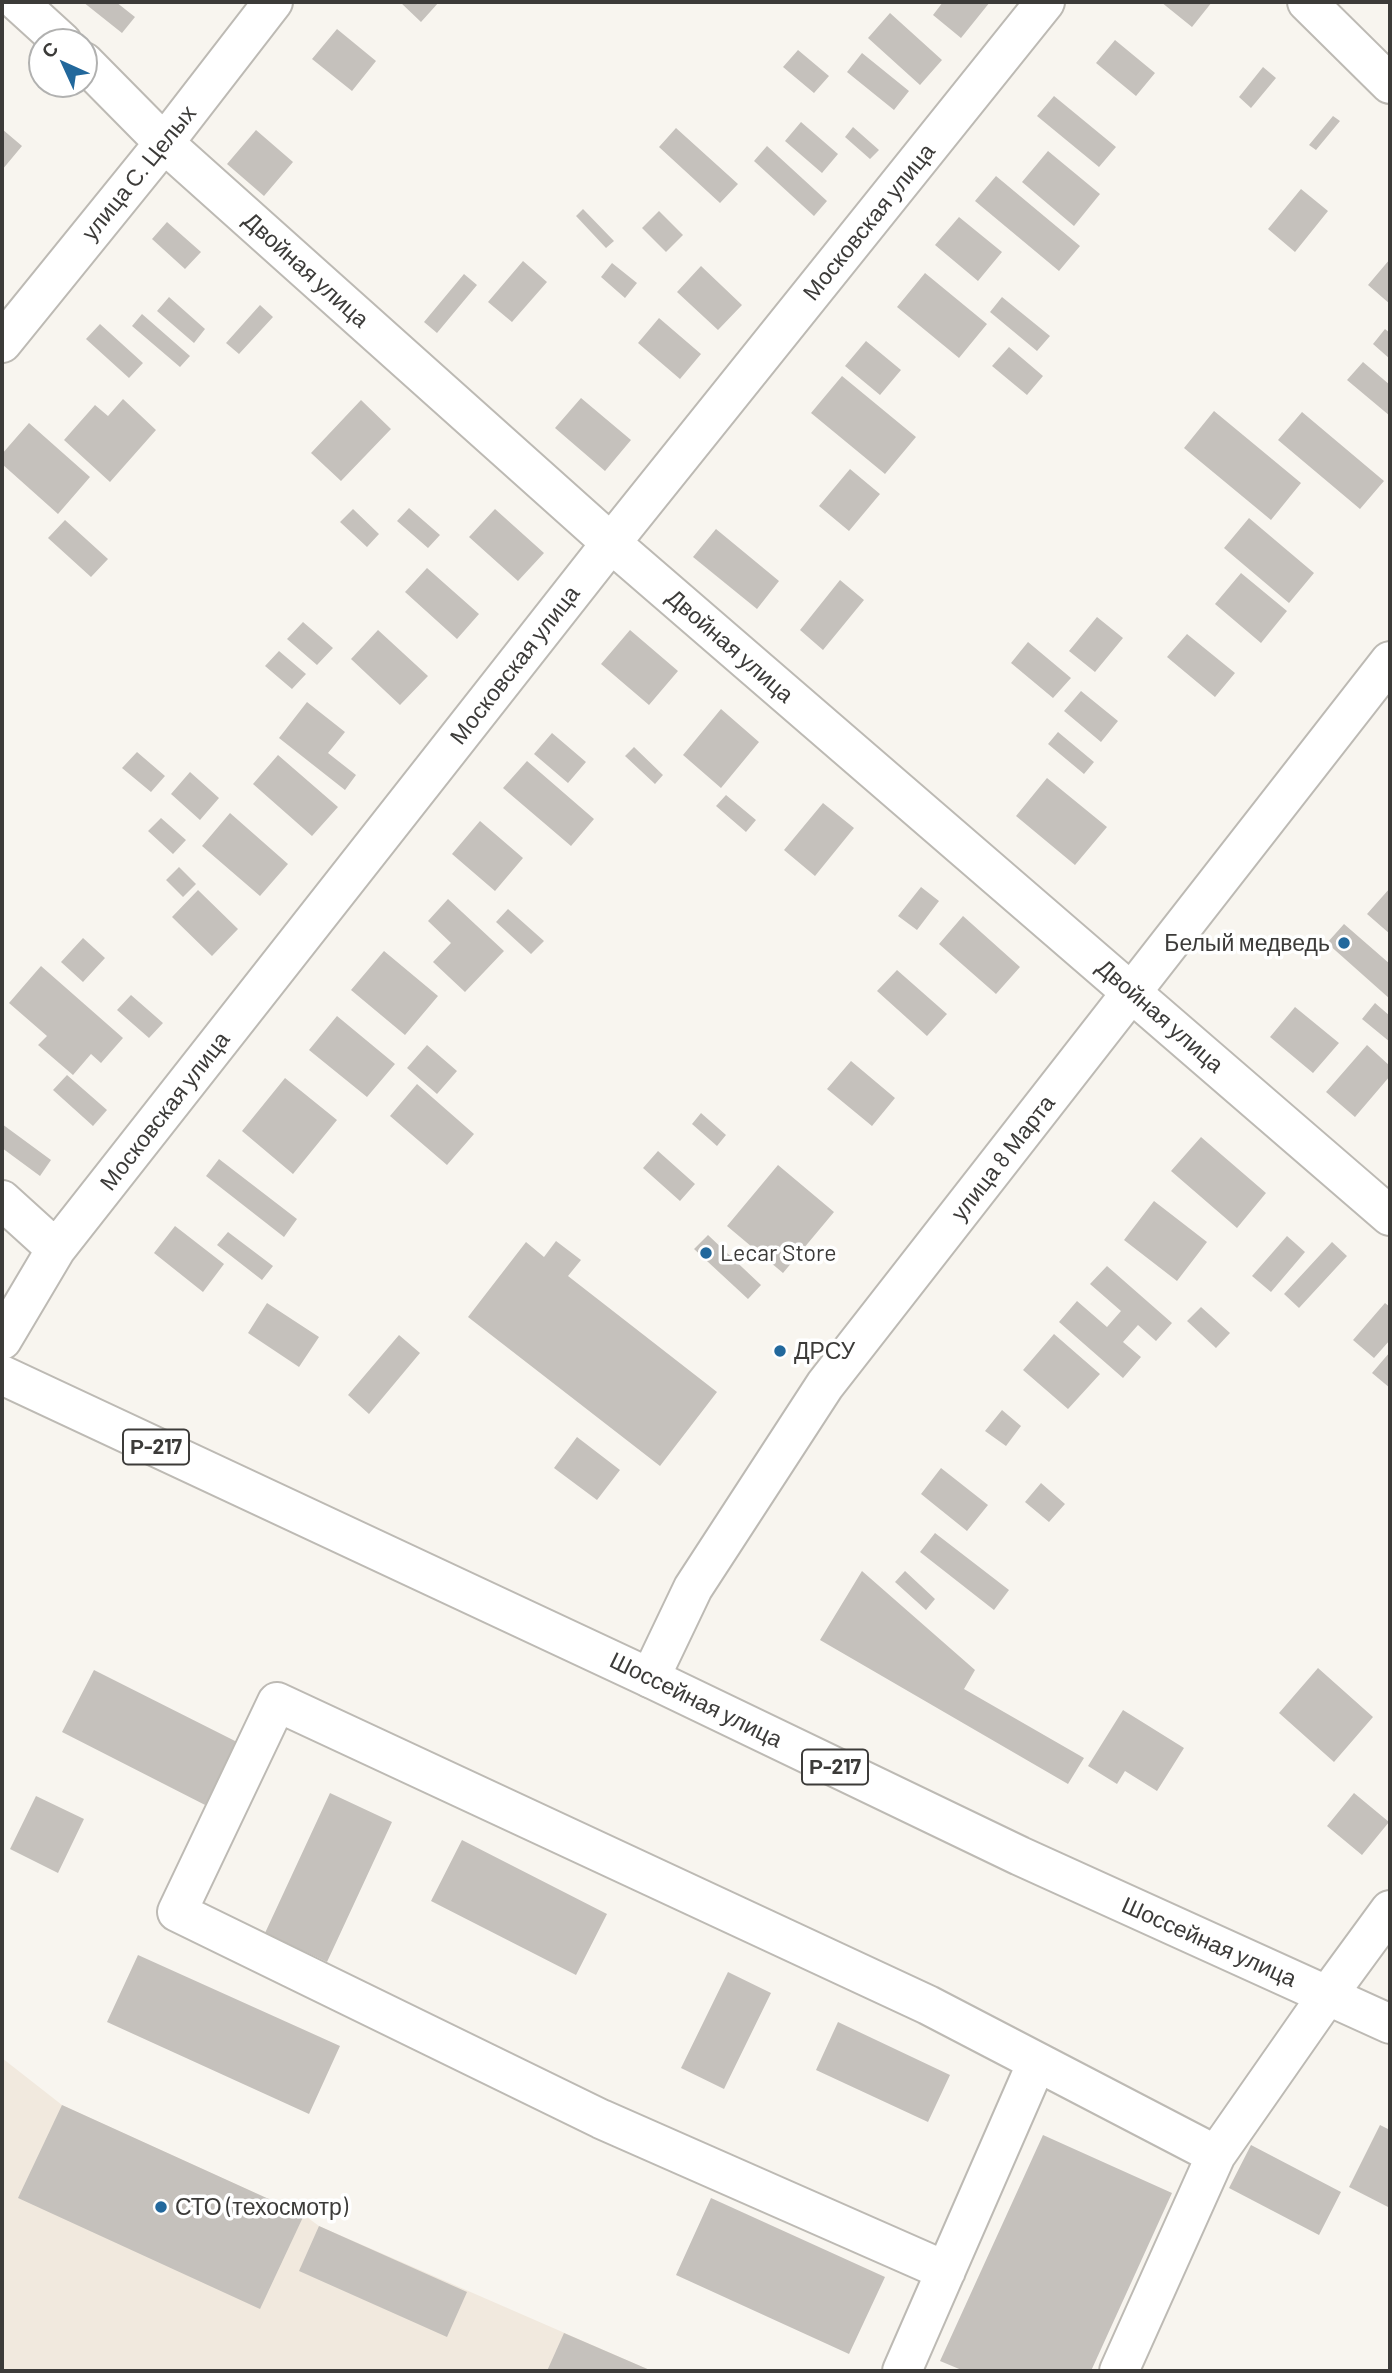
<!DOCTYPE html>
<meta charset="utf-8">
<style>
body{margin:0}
#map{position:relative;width:1392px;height:2373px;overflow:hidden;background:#f8f5ef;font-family:Barlow,sans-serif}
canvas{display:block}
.frame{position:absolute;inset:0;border:4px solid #3c3b39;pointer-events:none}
.north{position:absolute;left:28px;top:28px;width:70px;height:70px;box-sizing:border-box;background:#fff;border:2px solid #b1b1b0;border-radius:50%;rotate:315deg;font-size:19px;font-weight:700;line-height:28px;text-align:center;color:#3c3b39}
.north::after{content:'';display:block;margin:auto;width:24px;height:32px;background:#22689c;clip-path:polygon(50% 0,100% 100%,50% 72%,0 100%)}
</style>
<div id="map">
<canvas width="1392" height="2373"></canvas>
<div class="frame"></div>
<div class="north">С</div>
</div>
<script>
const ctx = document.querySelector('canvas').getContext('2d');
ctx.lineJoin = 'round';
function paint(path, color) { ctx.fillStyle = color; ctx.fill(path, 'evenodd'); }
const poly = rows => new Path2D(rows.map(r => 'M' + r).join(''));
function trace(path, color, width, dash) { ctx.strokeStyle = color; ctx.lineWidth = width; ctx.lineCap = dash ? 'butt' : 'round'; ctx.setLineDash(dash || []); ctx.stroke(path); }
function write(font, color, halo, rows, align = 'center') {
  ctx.font = font + ' Barlow,sans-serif'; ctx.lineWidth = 7; ctx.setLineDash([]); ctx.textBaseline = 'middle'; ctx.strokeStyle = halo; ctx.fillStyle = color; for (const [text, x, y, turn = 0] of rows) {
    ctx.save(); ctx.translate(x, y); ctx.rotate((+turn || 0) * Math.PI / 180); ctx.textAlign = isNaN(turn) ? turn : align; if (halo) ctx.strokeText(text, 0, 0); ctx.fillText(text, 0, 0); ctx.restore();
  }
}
const built = poly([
 [2,2058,62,2105,304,2215,319,2226,652,2371,2,2371]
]);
const building = poly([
 [83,2,116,2,135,17,122,33],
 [400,2,439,2,421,22],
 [943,2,990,2,961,38,933,15],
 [1161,2,1212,2,1192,27],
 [890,13,942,60,920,85,868,38],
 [337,29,376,61,352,91,312,59],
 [1115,40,1155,73,1136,96,1096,63],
 [798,50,829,76,814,93,783,67],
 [862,53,909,91,894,110,847,72],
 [1263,67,1276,78,1251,108,1239,97],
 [1054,96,1116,147,1099,167,1037,116],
 [1333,116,1340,121,1316,150,1309,145],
 [801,122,838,154,822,173,785,141],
 [853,127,879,150,870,159,845,137],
 [676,128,738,184,720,203,659,147],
 [2,129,22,146,2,170],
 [256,130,293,162,264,196,227,164],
 [767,146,827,201,814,216,754,161],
 [1048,151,1100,194,1074,226,1022,182],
 [996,176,1080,246,1059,271,975,201],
 [1301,189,1328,211,1295,252,1268,229],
 [583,209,614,241,606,248,576,216],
 [659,211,683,235,666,252,642,228],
 [959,217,1002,252,978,281,935,245],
 [167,222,201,252,185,269,152,239],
 [1390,259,1390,304,1368,285],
 [523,261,547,282,512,322,488,302],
 [612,263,637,283,625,298,601,277],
 [701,266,742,305,718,330,677,292],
 [925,273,987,324,959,358,897,307],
 [464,274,477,285,437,333,424,322],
 [169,297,205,329,194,343,157,311],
 [1002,297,1050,336,1037,351,990,312],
 [260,305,273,317,239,354,226,343],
 [142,314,190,356,180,367,132,326],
 [659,318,701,354,680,379,638,343],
 [100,324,143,363,129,378,86,339],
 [1385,329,1390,333,1390,359,1373,344],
 [866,341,901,370,880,395,845,366],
 [1009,347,1043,376,1027,395,992,366],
 [1363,362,1390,385,1390,416,1347,380],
 [842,376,916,437,885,474,811,413],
 [581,398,631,440,605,471,555,428],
 [123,399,156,430,110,482,64,440,95,405,108,416],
 [361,400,391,429,341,481,311,453],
 [1214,411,1301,483,1271,520,1184,448],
 [1302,412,1384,481,1360,509,1278,440],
 [29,423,90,477,58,514,2,464,2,454],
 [850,469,880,494,849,531,819,506],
 [409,508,440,535,428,548,397,521],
 [353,509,379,534,367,547,340,522],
 [495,509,544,553,518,581,469,537],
 [1249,518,1314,573,1289,603,1224,548],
 [65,520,108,559,91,577,48,538],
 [716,529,779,581,757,609,693,557],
 [427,568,479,614,457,639,405,592],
 [1241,573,1287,611,1261,643,1215,604],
 [840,580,864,600,823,650,800,630],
 [1097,617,1123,638,1095,672,1069,651],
 [303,622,333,648,317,665,287,639],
 [378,630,428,676,400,705,351,659],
 [630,630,678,671,649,705,601,664],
 [1187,634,1235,673,1215,697,1167,657],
 [1028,642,1071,678,1053,698,1011,663],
 [279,651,306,674,292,689,265,666],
 [1081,691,1118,721,1101,742,1064,711],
 [307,702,345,732,328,753,356,775,345,790,279,738],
 [721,709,759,742,721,788,683,755],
 [1058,732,1094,762,1084,774,1048,744],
 [552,733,586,762,568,783,534,754],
 [634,747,663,775,655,784,625,756],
 [137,752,165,776,151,792,122,768],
 [278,755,338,807,312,836,253,784],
 [527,761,594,819,571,846,503,788],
 [190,772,219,798,200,820,171,794],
 [1047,778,1107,827,1075,865,1016,816],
 [726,795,756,820,746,832,716,806],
 [823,803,854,828,815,876,784,850],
 [230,813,288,864,260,896,202,846],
 [161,818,186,840,173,854,148,831],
 [480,821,523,858,495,891,452,854],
 [179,867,196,884,183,897,166,880],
 [921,887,939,901,917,930,898,916],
 [1390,888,1390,934,1367,914],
 [198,890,238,929,212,956,172,917],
 [448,899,504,951,465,992,433,962,451,943,428,921],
 [508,909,544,941,531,954,496,922],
 [963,916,1020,967,996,994,939,944],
 [1344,924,1390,964,1390,999,1327,943],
 [83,938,105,958,83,982,61,962],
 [384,951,438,996,405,1035,351,990],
 [41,966,123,1038,101,1063,91,1054,73,1075,38,1045,47,1036,9,1003],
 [897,970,947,1014,927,1036,877,991],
 [131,995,163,1023,149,1038,117,1010],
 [1375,1003,1390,1016,1390,1042,1362,1019],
 [1295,1007,1339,1043,1313,1073,1270,1037],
 [337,1016,395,1064,367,1097,309,1050],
 [427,1045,457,1071,437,1094,407,1068],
 [1367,1045,1390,1066,1390,1076,1355,1117,1326,1092],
 [851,1061,895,1098,872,1126,827,1089],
 [67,1075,107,1110,93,1126,53,1090],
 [285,1078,337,1120,293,1174,242,1131],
 [417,1084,474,1134,447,1165,390,1116],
 [701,1113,726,1135,717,1146,692,1124],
 [2,1124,51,1160,40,1176,2,1148],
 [1201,1137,1266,1193,1237,1228,1171,1171],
 [658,1151,695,1184,680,1201,643,1168],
 [219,1159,297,1219,284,1237,206,1176],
 [778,1165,834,1212,783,1273,727,1226],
 [1154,1201,1207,1242,1177,1281,1124,1240],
 [175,1226,224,1264,203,1292,154,1253],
 [228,1232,273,1266,262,1280,217,1245],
 [708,1235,761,1285,748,1299,694,1249],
 [1287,1236,1305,1252,1271,1292,1252,1276],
 [556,1241,581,1260,568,1276,717,1392,660,1466,468,1317,526,1242,544,1257],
 [1332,1242,1347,1256,1299,1308,1284,1294],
 [1107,1266,1172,1323,1156,1341,1138,1325,1123,1342,1141,1357,1123,1378,1059,1322,1077,1301,1107,1327,1121,1311,1090,1284],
 [267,1303,319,1337,299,1367,248,1333],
 [1385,1303,1390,1307,1390,1340,1374,1358,1353,1340],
 [1201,1307,1230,1333,1216,1348,1187,1321],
 [1054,1334,1100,1374,1068,1409,1023,1370],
 [399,1335,420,1353,369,1414,348,1395],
 [1390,1352,1390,1388,1372,1373],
 [1002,1410,1021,1426,1006,1446,985,1431],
 [577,1437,620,1470,597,1500,554,1468],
 [941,1468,988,1505,967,1531,921,1494],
 [1041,1483,1065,1504,1049,1522,1025,1502],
 [935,1533,1009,1590,994,1610,920,1552],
 [862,1571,975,1670,964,1689,1084,1758,1068,1784,820,1640],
 [905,1571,935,1599,926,1610,895,1582],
 [1318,1668,1373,1717,1334,1762,1279,1713],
 [94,1670,243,1745,211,1808,62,1732],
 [1123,1710,1184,1748,1157,1791,1125,1771,1117,1784,1088,1766],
 [330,1793,392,1822,327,1962,265,1933],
 [1354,1793,1389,1822,1362,1855,1327,1826],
 [36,1796,84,1819,58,1873,10,1849],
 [462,1840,607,1914,576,1975,431,1901],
 [138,1955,340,2046,309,2114,107,2022],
 [728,1972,771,1993,724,2089,681,2068],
 [838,2022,950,2075,928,2122,816,2070],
 [62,2105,304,2215,260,2309,18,2198],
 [1380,2125,1390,2130,1390,2208,1349,2187],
 [1043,2135,1172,2193,1091,2371,964,2371,940,2361],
 [1251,2145,1341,2192,1319,2235,1229,2188],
 [711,2198,885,2277,849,2354,676,2275],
 [319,2226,467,2292,447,2337,299,2271],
 [564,2333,652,2371,547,2371]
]);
const minor = poly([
 [18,2,62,42],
 [1307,2,1390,84],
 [84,62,164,143,611,543,1390,1216],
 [2,343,164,143,273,2],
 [2,1200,56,1249],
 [2,1340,56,1249,611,543,1045,2],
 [946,2271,601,2119,177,1912,277,1702,928,2005,1216,2155],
 [902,2371,1037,2062],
 [1119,2371,1216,2155,1327,1996,1390,1910]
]);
const major = poly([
 [650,1678,693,1588,825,1385,1390,661]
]);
const highway = poly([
 [2,1375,650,1678,1020,1856,1390,2024]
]);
const markers = [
 [1344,943,7,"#22689c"],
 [706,1253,7,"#22689c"],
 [780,1351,7,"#22689c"],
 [161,2207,7,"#22689c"]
];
const shields = [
 [156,1447,66],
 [835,1767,66]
];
const shieldNames = [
 ["Р-217",156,1447],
 ["Р-217",835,1767]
];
const streetNames = [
 ["улица С. Целых",139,173,-51],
 ["Московская улица",869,222,-51],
 ["Двойная улица",306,270,42],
 ["Двойная улица",730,646,41],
 ["Московская улица",515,665,-52],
 ["Двойная улица",1160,1016,41],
 ["Московская улица",165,1111,-52],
 ["улица 8 Марта",1003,1158,-52],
 ["Шоссейная улица",696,1700,26],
 ["Шоссейная улица",1209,1942,24]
];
const poiNames = [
 ["Белый медведь",1330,943,"right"],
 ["Lecar Store",720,1253],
 ["ДРСУ",794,1351],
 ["СТО (техосмотр)",175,2207]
];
paint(built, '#f1e9de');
paint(building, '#c5c1bc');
trace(minor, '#bdbab4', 42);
trace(major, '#bdbab4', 42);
trace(highway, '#bdbab4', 42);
trace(minor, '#fff', 38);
trace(major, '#fff', 38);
trace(highway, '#fff', 38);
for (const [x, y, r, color] of markers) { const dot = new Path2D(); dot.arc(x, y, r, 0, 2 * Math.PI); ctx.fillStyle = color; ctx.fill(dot); trace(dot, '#fff', 2.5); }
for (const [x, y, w] of shields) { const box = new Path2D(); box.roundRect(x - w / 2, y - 17.5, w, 35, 5); ctx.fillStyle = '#fff'; ctx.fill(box); trace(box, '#3c3b39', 2); }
write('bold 21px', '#3c3b39', null, shieldNames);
write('23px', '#3c3b39', '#fff', streetNames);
write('23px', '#3c3b39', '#fff', poiNames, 'left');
</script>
